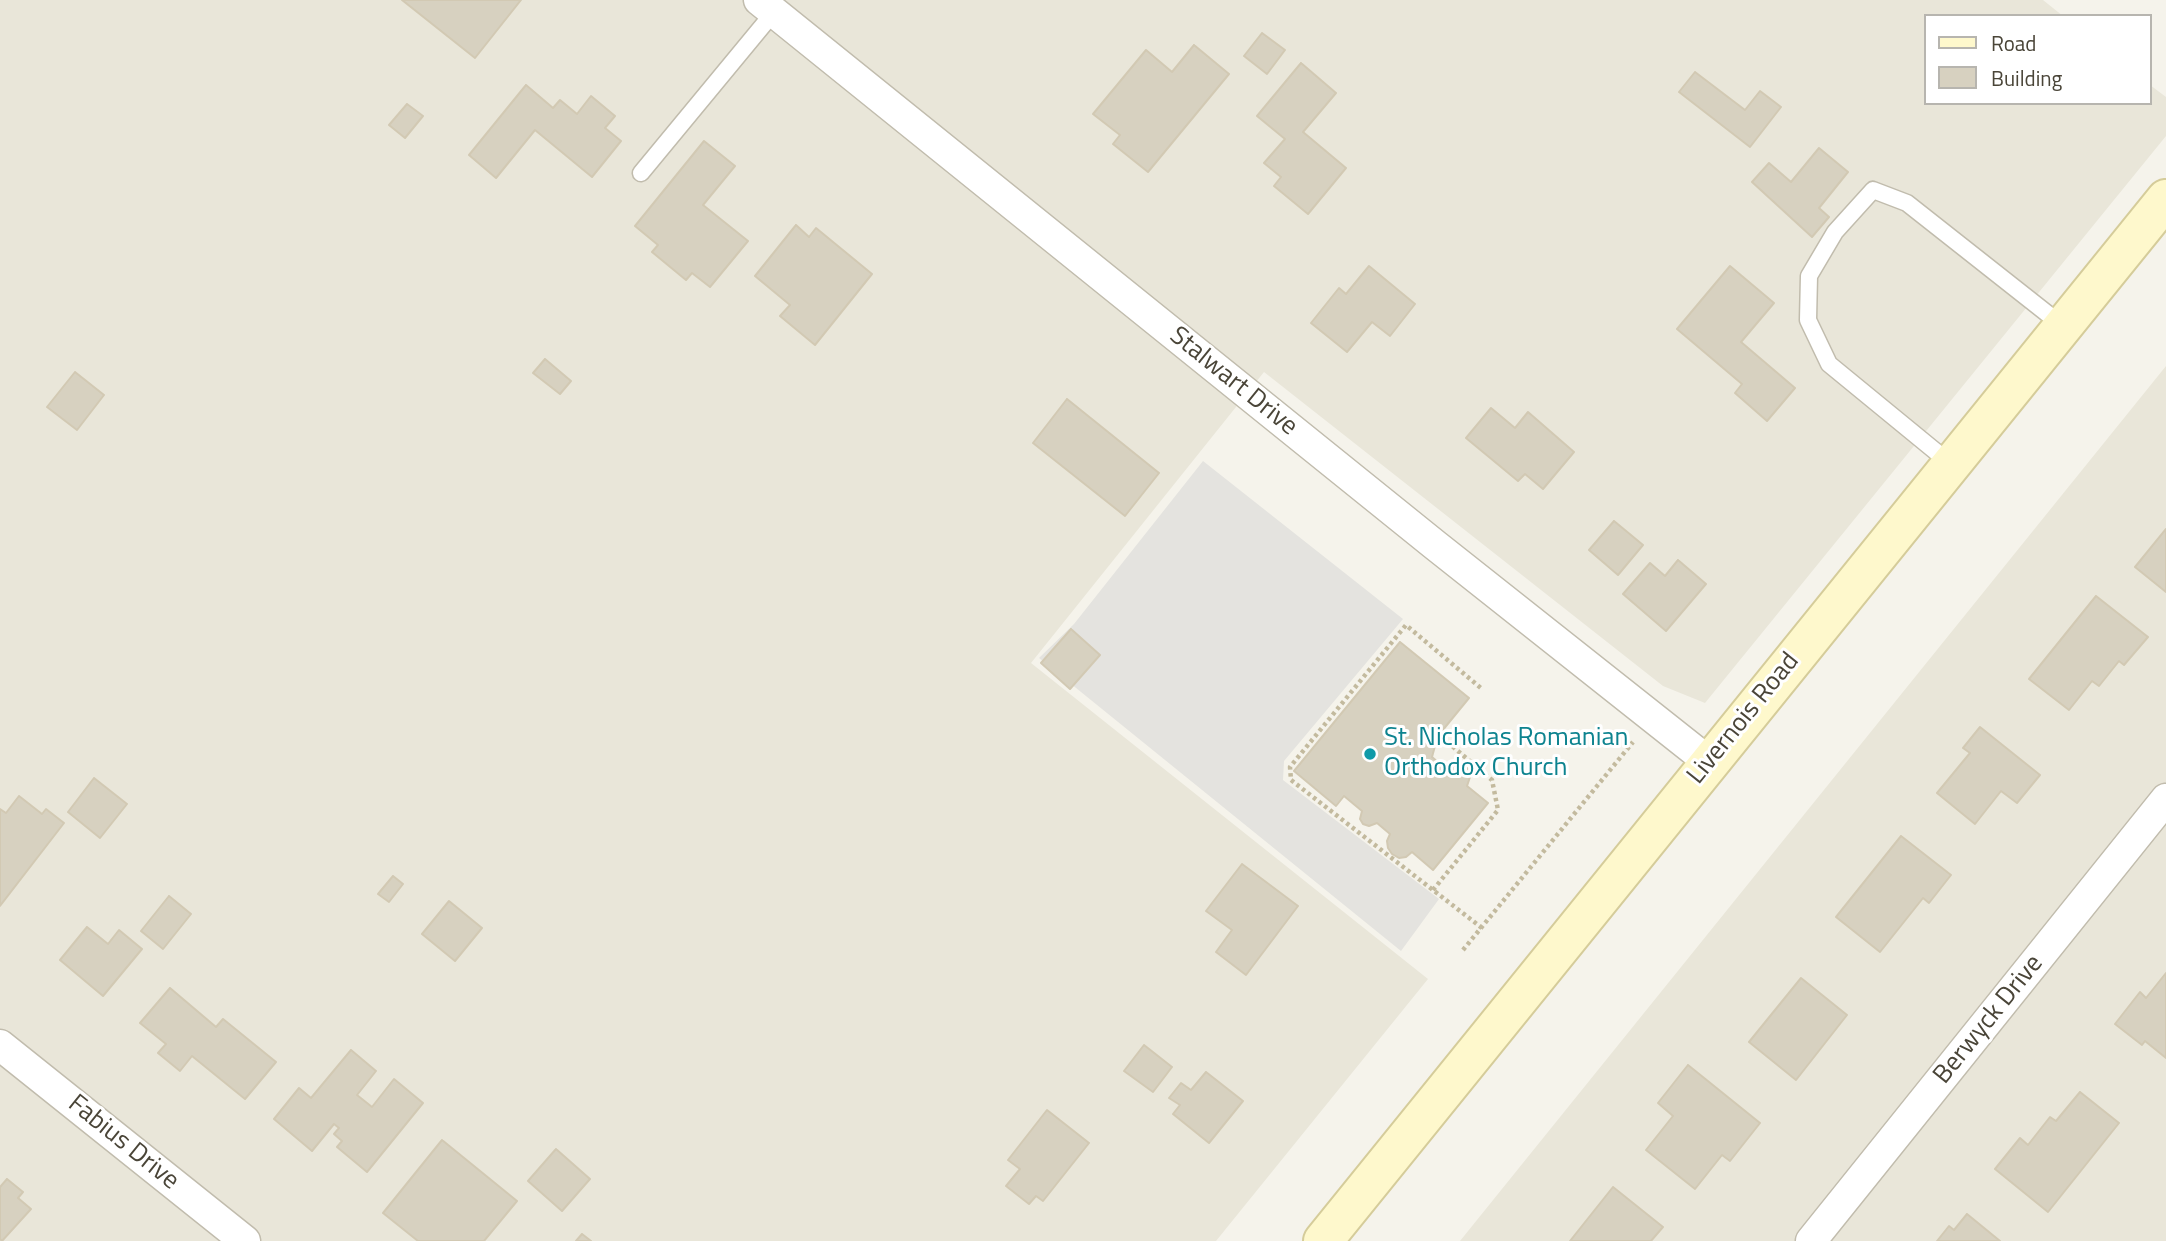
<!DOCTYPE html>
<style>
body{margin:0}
#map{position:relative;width:2166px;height:1241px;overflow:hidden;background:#f5f3eb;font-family:"Titillium Web",sans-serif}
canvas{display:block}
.legend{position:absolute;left:1924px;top:14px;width:228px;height:91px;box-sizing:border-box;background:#fff;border:2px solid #b7b5af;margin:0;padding:9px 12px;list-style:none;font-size:21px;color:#4a4538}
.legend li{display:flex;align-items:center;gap:14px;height:35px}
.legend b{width:35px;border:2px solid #b7b5af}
</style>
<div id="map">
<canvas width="2166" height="1241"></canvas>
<ul class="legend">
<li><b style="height:9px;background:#fef8cc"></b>Road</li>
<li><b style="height:19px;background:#d7d1c0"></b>Building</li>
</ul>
</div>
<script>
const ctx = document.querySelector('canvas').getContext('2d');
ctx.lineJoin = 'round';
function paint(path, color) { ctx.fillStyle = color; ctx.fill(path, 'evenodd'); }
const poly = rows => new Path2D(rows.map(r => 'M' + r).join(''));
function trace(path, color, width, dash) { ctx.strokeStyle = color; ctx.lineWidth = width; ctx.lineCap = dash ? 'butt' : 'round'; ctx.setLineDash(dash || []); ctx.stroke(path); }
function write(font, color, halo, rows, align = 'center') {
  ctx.font = font + ' "Titillium Web",sans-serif'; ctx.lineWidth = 6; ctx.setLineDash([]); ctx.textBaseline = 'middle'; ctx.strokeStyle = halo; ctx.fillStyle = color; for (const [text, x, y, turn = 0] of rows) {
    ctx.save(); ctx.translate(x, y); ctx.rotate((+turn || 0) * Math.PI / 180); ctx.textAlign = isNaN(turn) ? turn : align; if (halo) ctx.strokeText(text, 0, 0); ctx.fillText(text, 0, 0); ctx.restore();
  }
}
const residential = poly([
 [0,0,2043,0,2063,16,1926,16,1926,103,2150,103,2150,85,2166,97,2166,136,1705,703,1663,686,1264,372,1031,663,1428,979,1216,1241,0,1241],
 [2166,366,2166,1241,1460,1241]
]);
const parking = poly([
 [1203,461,1403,619,1284,761,1283,780,1439,899,1401,951,1039,658,1074,624]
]);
const building = poly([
 [402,0,521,0,475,58,402,0],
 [1262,33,1285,50,1267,74,1244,56,1262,33],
 [1194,45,1229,74,1148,172,1113,144,1120,135,1093,114,1146,50,1172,72,1194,45],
 [1301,63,1336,93,1303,132,1346,168,1308,214,1274,186,1281,177,1264,163,1285,139,1257,116,1301,63],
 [1695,72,1745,110,1760,91,1781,107,1750,147,1679,92,1695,72],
 [526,85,553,108,560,100,577,114,591,96,615,116,605,128,621,141,592,177,535,130,496,178,469,155,526,85],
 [407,104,423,116,405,138,389,125,407,104],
 [704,141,735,166,703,205,748,241,710,287,692,273,686,280,652,252,658,245,635,226,704,141],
 [1819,148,1848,172,1819,208,1829,217,1812,237,1752,182,1769,163,1791,182,1819,148],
 [796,225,809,237,816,228,872,274,815,345,780,316,790,305,755,276,796,225],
 [1369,266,1415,304,1390,336,1372,322,1347,352,1311,323,1339,288,1346,294,1369,266],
 [1730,266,1774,303,1741,342,1795,388,1767,421,1735,393,1742,384,1677,329,1730,266],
 [545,359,571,381,560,394,533,373,545,359],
 [75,372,104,395,77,430,47,407,75,372],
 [1067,399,1159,473,1125,516,1033,443,1067,399],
 [1491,408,1515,428,1528,412,1574,452,1543,489,1525,474,1518,481,1466,438,1491,408],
 [1614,521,1643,545,1618,575,1589,550,1614,521],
 [2166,529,2166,592,2135,567,2166,529],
 [1678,560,1706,584,1666,631,1623,594,1650,563,1665,576,1678,560],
 [2096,596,2148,637,2124,665,2119,661,2099,686,2092,681,2069,710,2029,679,2096,596],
 [1071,629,1100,655,1070,689,1041,663,1071,629],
 [1400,642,1469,698,1433,742,1435,746,1432,757,1445,768,1452,763,1461,763,1468,769,1470,777,1467,786,1488,803,1433,870,1412,852,1406,857,1399,858,1392,854,1388,848,1387,841,1390,834,1377,823,1369,826,1363,824,1360,819,1362,811,1344,796,1336,806,1294,771,1400,642],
 [1980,727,2040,775,2017,803,2001,791,1975,824,1937,793,1970,753,1963,748,1980,727],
 [94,778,127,804,100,838,68,812,94,778],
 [19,796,42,814,46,809,64,823,0,906,0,809,6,813,19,796],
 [1901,836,1951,875,1929,903,1923,898,1880,952,1836,917,1901,836],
 [1242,864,1298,906,1246,975,1216,952,1232,930,1206,911,1242,864],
 [393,876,403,884,389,902,378,894,393,876],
 [169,896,191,914,163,949,141,931,169,896],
 [449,901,482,928,455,961,422,934,449,901],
 [87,927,108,944,119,930,142,949,103,996,60,960,87,927],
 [2166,973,2166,1058,2145,1041,2142,1045,2115,1024,2140,992,2146,998,2166,973],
 [1801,978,1847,1015,1796,1080,1749,1042,1801,978],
 [170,988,216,1027,223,1019,276,1062,245,1099,192,1056,180,1071,158,1053,166,1044,140,1023,170,988],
 [1144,1045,1172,1067,1153,1092,1124,1071,1144,1045],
 [351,1050,376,1071,357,1095,372,1107,394,1079,423,1103,367,1172,337,1147,342,1141,334,1134,339,1128,334,1124,312,1151,274,1119,299,1088,311,1098,351,1050],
 [1688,1065,1760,1123,1730,1161,1722,1155,1695,1189,1646,1150,1673,1116,1658,1103,1688,1065],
 [1206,1072,1243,1101,1209,1143,1173,1114,1180,1105,1169,1098,1181,1083,1191,1090,1206,1072],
 [2080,1092,2119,1123,2048,1212,1995,1169,2020,1138,2028,1145,2050,1117,2056,1121,2080,1092],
 [1047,1110,1089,1143,1043,1201,1036,1196,1029,1204,1006,1186,1020,1169,1008,1160,1047,1110],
 [442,1140,517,1201,484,1241,418,1241,383,1213,442,1140],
 [556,1149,590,1179,562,1211,528,1181,556,1149],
 [7,1179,23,1192,18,1198,31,1209,2,1241,0,1239,0,1187,7,1179],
 [1613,1187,1663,1227,1651,1241,1570,1241,1613,1187],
 [1967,1214,2000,1241,1937,1241,1949,1226,1954,1230,1967,1214],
 [582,1234,591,1241,576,1241,582,1234]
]);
const path = poly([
 [1433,890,1498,810,1492,780,1445,740],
 [1482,928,1291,780,1290,767,1406,625,1482,689],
 [1463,950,1633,742]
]);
const lane = poly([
 [641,173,774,12],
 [1951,464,1829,364,1808,320,1809,276,1835,232,1873,190,1907,203,2063,326]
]);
const street = poly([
 [759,0,1435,545,1709,762],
 [0,1045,245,1241],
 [1811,1241,2166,799]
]);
const secondary = poly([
 [1323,1241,2166,199]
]);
const markers = [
 [1370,754,7,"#0f9aa8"]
];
const streetNames = [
 ["Stalwart Drive",1233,382,39],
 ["Livernois Road",1744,719,-51],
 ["Berwyck Drive",1989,1020,-51],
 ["Fabius Drive",123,1143,39]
];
const cultureNames = [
 ["St. Nicholas Romanian",1384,739],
 ["Orthodox Church",1384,769]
];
paint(residential, '#e9e6d9');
paint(parking, '#e4e3df');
paint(building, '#d7d1c0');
trace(building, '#d2c9b3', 2);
trace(lane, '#c1bcad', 19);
trace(street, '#c1bcad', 33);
trace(secondary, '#d5cc9a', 42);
trace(path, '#c3ba9e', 4.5, [3.5, 3.5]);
trace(lane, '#fff', 16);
trace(street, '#fff', 30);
trace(secondary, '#fef8cc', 38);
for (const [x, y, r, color] of markers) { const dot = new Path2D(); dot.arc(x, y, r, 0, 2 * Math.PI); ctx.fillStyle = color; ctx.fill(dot); trace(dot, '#fff', 2.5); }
write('26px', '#4a4538', '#fff', streetNames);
write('26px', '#0d838f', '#fff', cultureNames, 'left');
</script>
